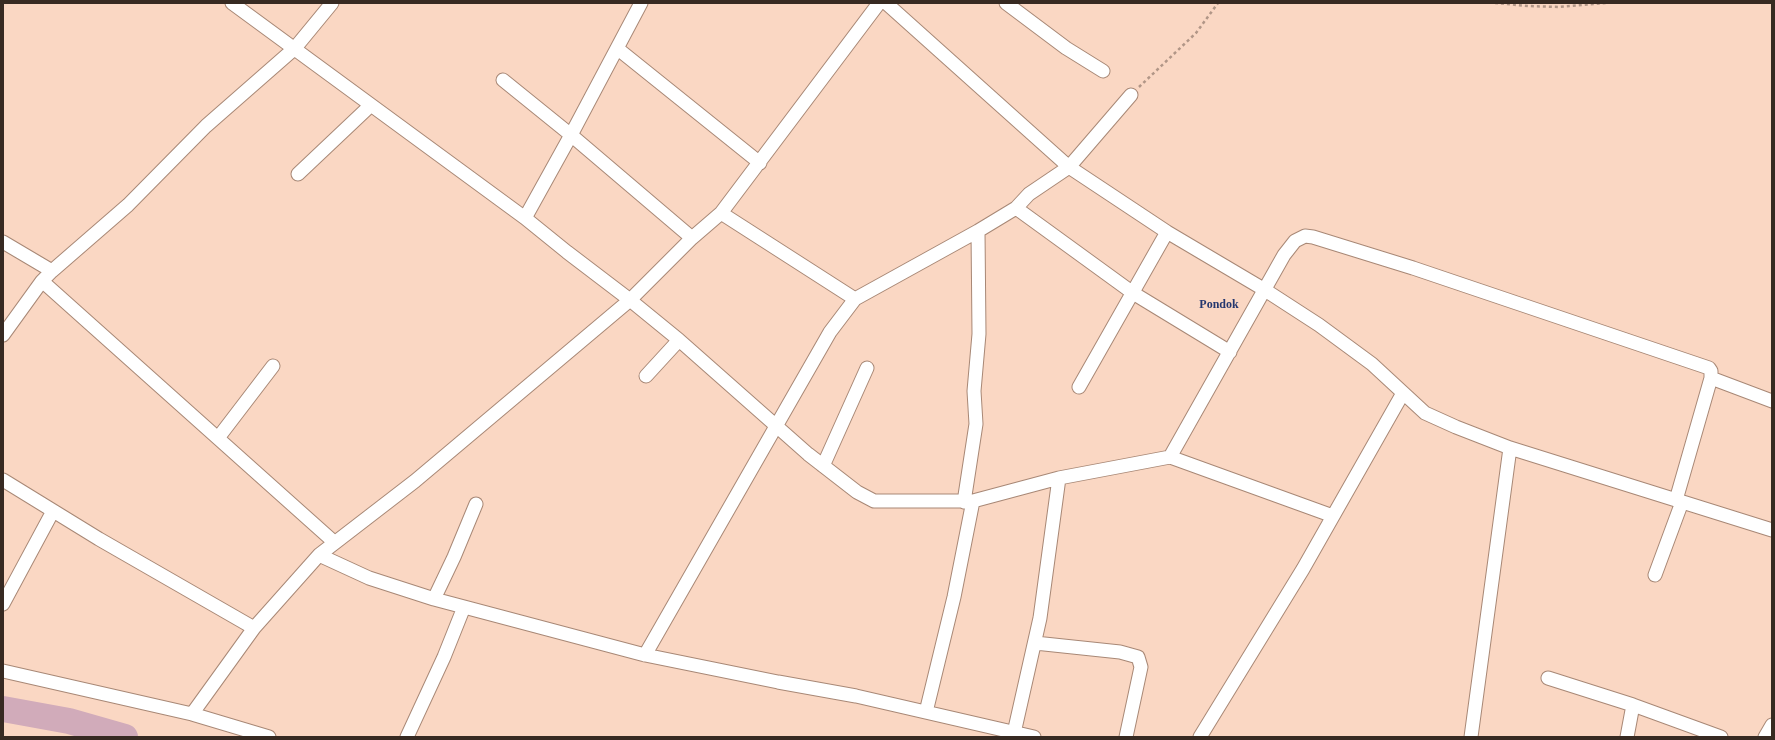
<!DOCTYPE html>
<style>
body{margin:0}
#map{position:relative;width:1775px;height:740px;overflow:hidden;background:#fad7c3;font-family:Georgia,serif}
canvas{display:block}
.frame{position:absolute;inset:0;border:4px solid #372a22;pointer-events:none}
</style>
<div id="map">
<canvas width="1775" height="740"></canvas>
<div class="frame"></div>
</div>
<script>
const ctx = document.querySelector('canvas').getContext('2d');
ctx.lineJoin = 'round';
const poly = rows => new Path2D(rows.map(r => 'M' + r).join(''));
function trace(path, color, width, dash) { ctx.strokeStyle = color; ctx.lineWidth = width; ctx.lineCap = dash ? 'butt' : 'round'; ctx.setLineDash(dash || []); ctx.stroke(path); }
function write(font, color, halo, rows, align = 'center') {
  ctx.font = font + ' Georgia,serif'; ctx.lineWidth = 4; ctx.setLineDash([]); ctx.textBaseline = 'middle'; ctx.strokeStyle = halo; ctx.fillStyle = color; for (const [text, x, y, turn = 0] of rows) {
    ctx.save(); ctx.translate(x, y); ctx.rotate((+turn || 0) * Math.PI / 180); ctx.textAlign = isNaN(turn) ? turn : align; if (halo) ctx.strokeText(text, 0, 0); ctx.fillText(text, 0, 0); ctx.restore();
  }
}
const river = poly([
 [3,709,69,721,125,737]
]);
const path = poly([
 [1495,3,1528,6,1559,7,1606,3],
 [1139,87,1196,33,1218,3]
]);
const street = poly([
 [232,3,525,218,567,252,630,300,679,340,808,454,857,492,874,501,973,501,1059,478,1170,457,1333,516],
 [886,3,1069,167,1167,232,1265,290,1319,325,1372,364,1425,413,1456,427,1510,448,1772,530],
 [1006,3,1066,48,1103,71],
 [618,49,760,163],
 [503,80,571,135,692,238],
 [298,174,371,105],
 [1016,208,1133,293,1230,352],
 [721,213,855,299],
 [525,218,571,135,641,3],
 [3,242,52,271],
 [42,281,334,542],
 [3,335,42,281,52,271,128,205,206,126,295,48,332,3],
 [646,376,679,340],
 [1711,378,1772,401],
 [1079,387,1167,232],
 [218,438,273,366],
 [1170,457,1284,255,1295,241,1305,236,1313,237,1413,268,1709,368,1711,371,1711,378,1676,500],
 [823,466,867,368],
 [3,480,99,539,254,628],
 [964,502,976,424,974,391,979,334,978,231],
 [319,555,369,578,434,599,645,655,778,682,856,696,1034,737],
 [1655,575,1682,502],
 [434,599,454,557,476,504],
 [3,604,53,511],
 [1035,643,1120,652,1138,657,1141,667,1126,737],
 [645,655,830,332,855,299,978,231,1016,208,1029,194,1069,167,1131,95],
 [3,671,192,714,269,737],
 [1548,678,1633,705],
 [926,712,954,597,973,501],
 [192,714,254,628,319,555,415,481,630,300,692,238,721,213,879,3],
 [1014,733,1040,618,1059,478],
 [407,737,444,657,464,607],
 [1200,737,1303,569,1403,393],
 [1471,737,1510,448],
 [1627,737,1633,705,1721,737],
 [1765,737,1772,725]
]);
const quarterNames = [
 ["Pondok",1219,305]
];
trace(river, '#d1abba', 26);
trace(street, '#a88876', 15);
trace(path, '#b19687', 2.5, [3, 3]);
trace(street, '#fff', 13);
write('bold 12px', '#24376f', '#fad7c3', quarterNames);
</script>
